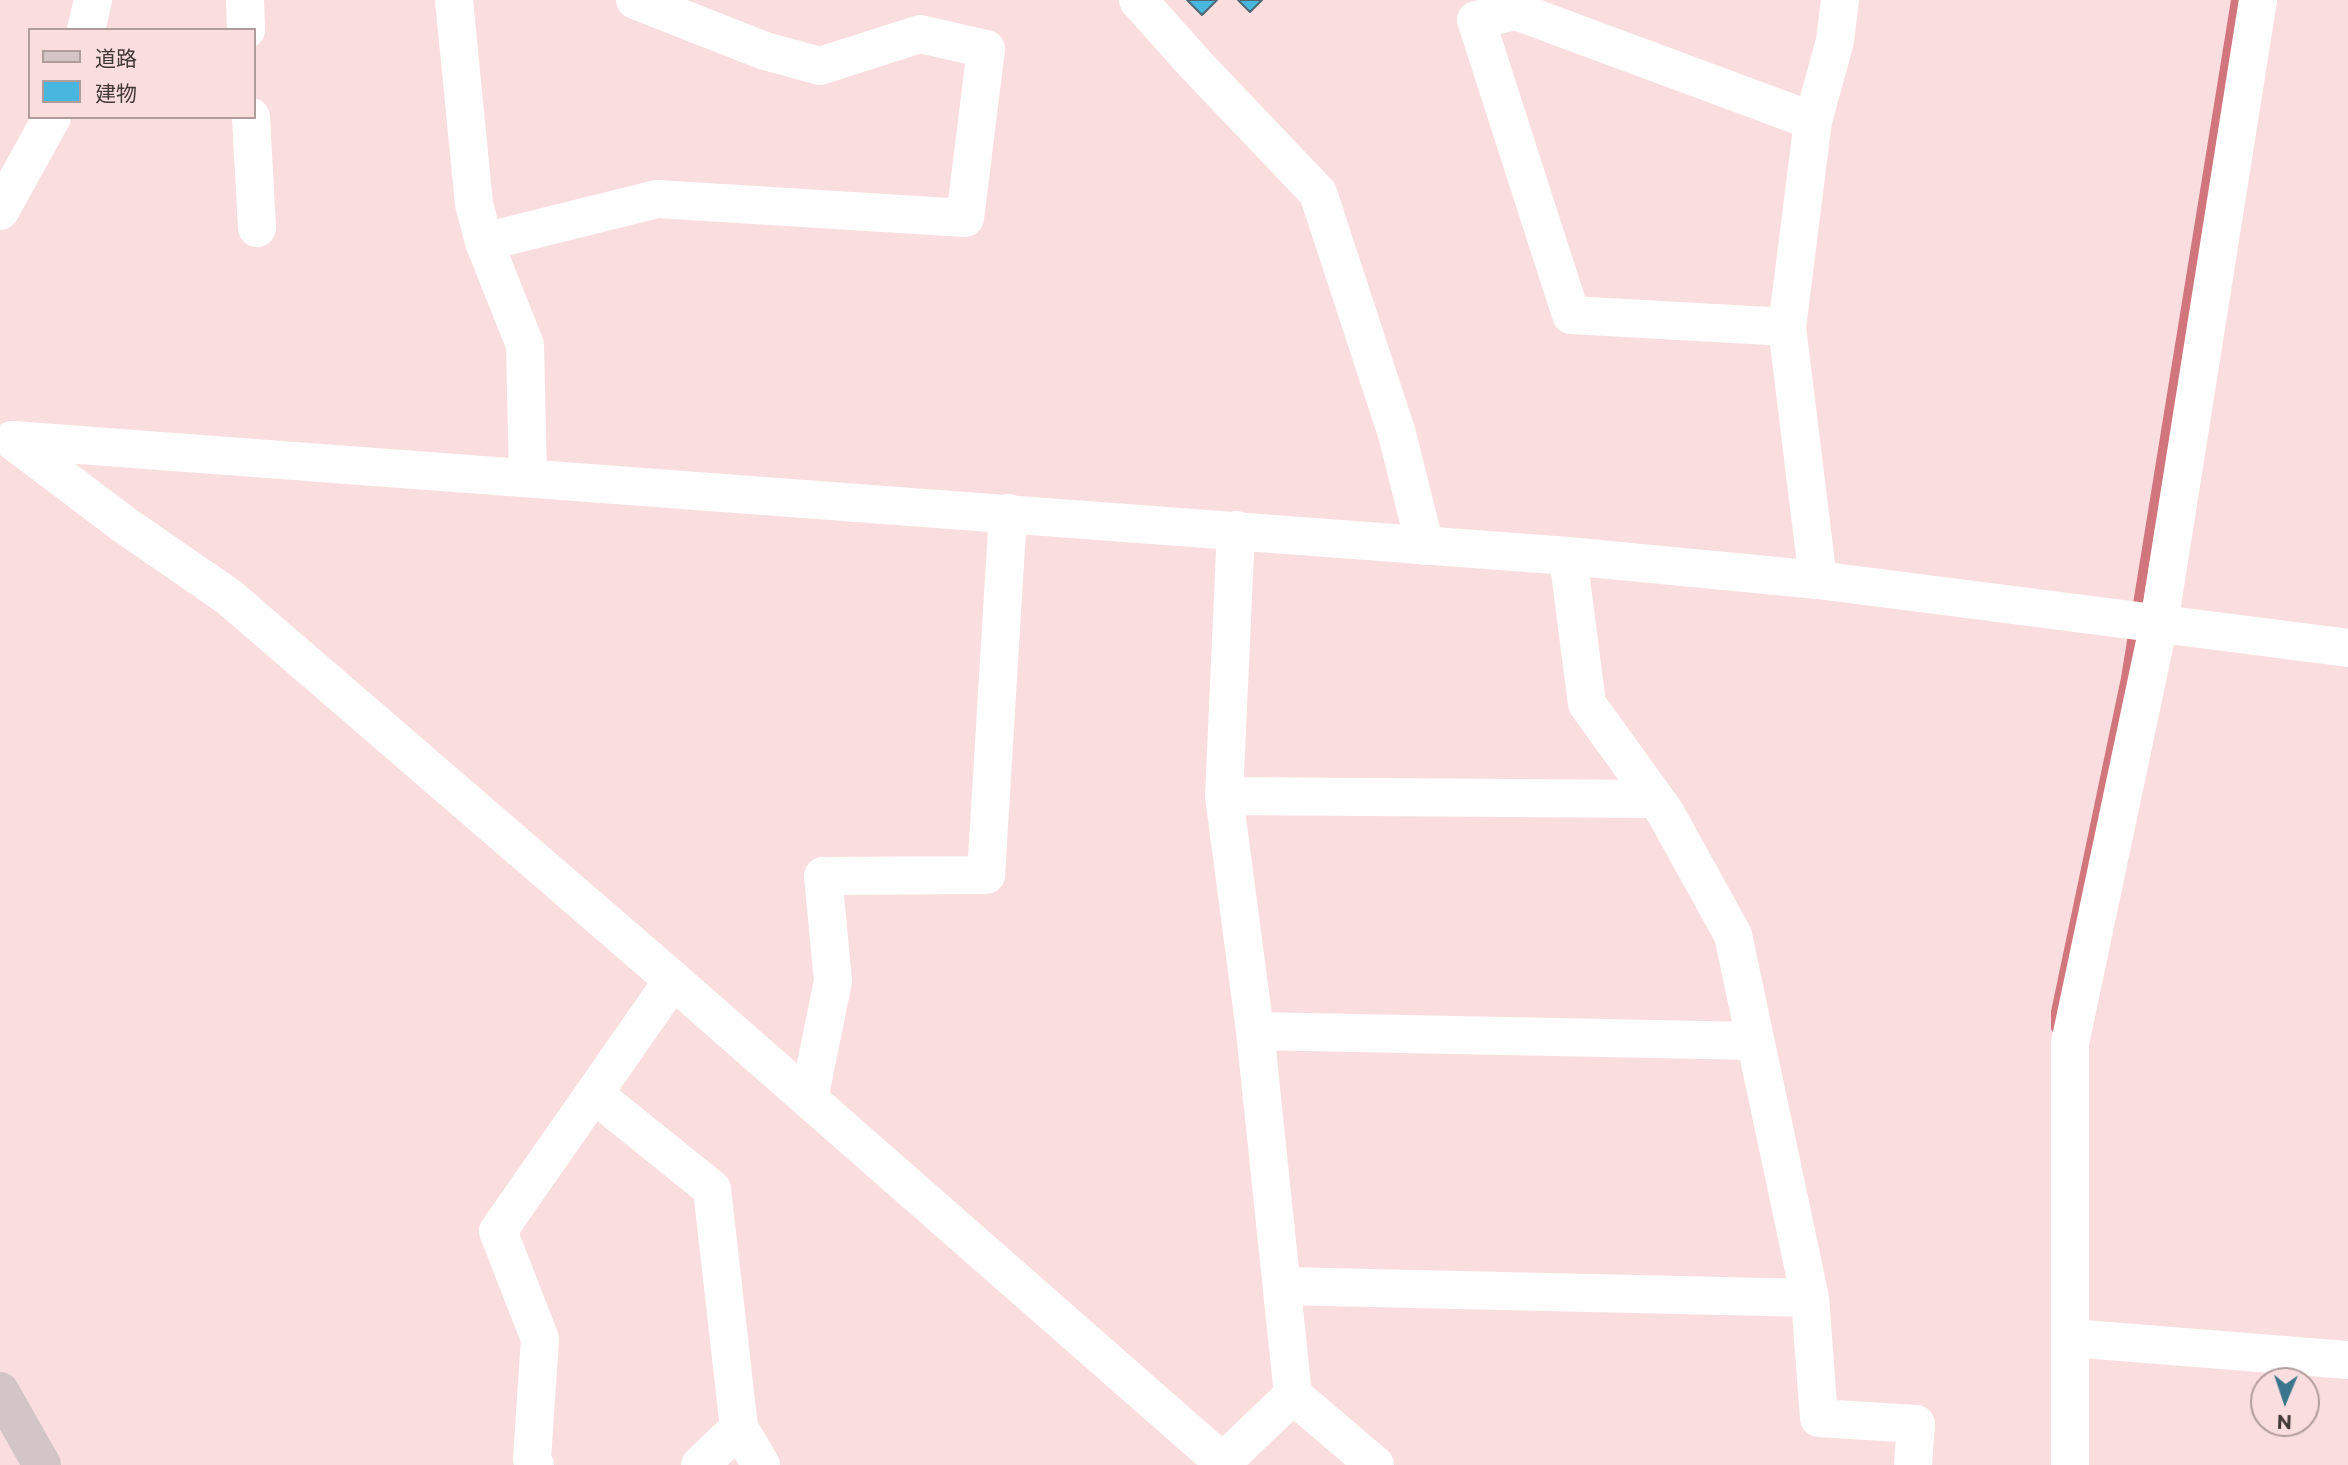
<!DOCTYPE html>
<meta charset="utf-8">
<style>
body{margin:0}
#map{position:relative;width:2348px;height:1465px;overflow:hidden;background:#fadedf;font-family:Montserrat,"Noto Sans JP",sans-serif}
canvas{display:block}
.legend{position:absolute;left:28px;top:28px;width:228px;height:91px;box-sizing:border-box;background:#fadedf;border:2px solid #b19c9c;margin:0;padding:9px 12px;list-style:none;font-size:21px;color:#433838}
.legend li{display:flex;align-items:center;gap:14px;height:35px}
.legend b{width:35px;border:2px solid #b19c9c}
.north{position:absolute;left:2250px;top:1367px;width:70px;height:70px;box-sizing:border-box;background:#fadedf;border:2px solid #b19c9c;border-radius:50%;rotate:182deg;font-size:19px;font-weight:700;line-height:28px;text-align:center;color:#433838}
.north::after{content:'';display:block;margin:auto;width:24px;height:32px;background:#39758c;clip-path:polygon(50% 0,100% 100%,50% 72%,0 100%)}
</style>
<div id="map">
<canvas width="2348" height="1465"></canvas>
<ul class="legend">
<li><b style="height:9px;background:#d3c5c6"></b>道路</li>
<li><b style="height:19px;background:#47b7df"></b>建物</li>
</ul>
<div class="north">N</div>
</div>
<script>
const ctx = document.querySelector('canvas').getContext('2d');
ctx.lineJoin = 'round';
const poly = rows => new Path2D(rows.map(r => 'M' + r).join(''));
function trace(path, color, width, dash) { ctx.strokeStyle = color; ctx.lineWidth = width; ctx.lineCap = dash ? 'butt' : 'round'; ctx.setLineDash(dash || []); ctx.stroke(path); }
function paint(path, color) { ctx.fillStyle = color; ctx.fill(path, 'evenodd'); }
const stream = poly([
 [2056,1028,2056,1012,2126,678,2236,0]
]);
const building = poly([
 [1187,0,1217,0,1202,15,1187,0],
 [1238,0,1262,0,1250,12,1238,0]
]);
const minor = poly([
 [245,0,246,30],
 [454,0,474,204,484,242,525,345,528,478],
 [1138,0,1196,65,1318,193,1397,434,1425,546],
 [86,30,93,0],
 [251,117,257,228],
 [0,211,52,117],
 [484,242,657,199,965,218,986,49,920,34,820,66,765,51,635,0],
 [1787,327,1571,315,1476,20,1516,11,1813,121],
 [1568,556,1587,704,1665,812,1733,935,1810,1298,1819,1418,1916,1424,1913,1465],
 [1818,580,1787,327,1813,121,1835,41,1840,0],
 [1224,796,1655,799],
 [1255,1031,1754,1041],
 [594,1094,712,1189,739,1428,761,1465],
 [809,1099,833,981,823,876,986,875,1008,513],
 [1283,1286,1810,1298],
 [2071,1338,2348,1360],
 [1293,1395,1375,1465],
 [1223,1462,1293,1395,1255,1031,1224,796,1236,530],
 [535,1465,532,1459,540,1339,498,1231,673,980],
 [700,1465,739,1428],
 [2070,1465,2070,1043,2159,623,2258,0]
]);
const tertiary = poly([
 [12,440,126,526,229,597,673,980,1226,1465],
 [13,440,1568,556,1818,580,2348,648]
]);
const secondary = poly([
 [0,1391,42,1465]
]);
trace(stream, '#d2767e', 10);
paint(building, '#47b7df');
trace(building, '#506771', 2);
trace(minor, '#fff', 38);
trace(tertiary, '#fff', 38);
trace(secondary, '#d3c5c6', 38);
</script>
